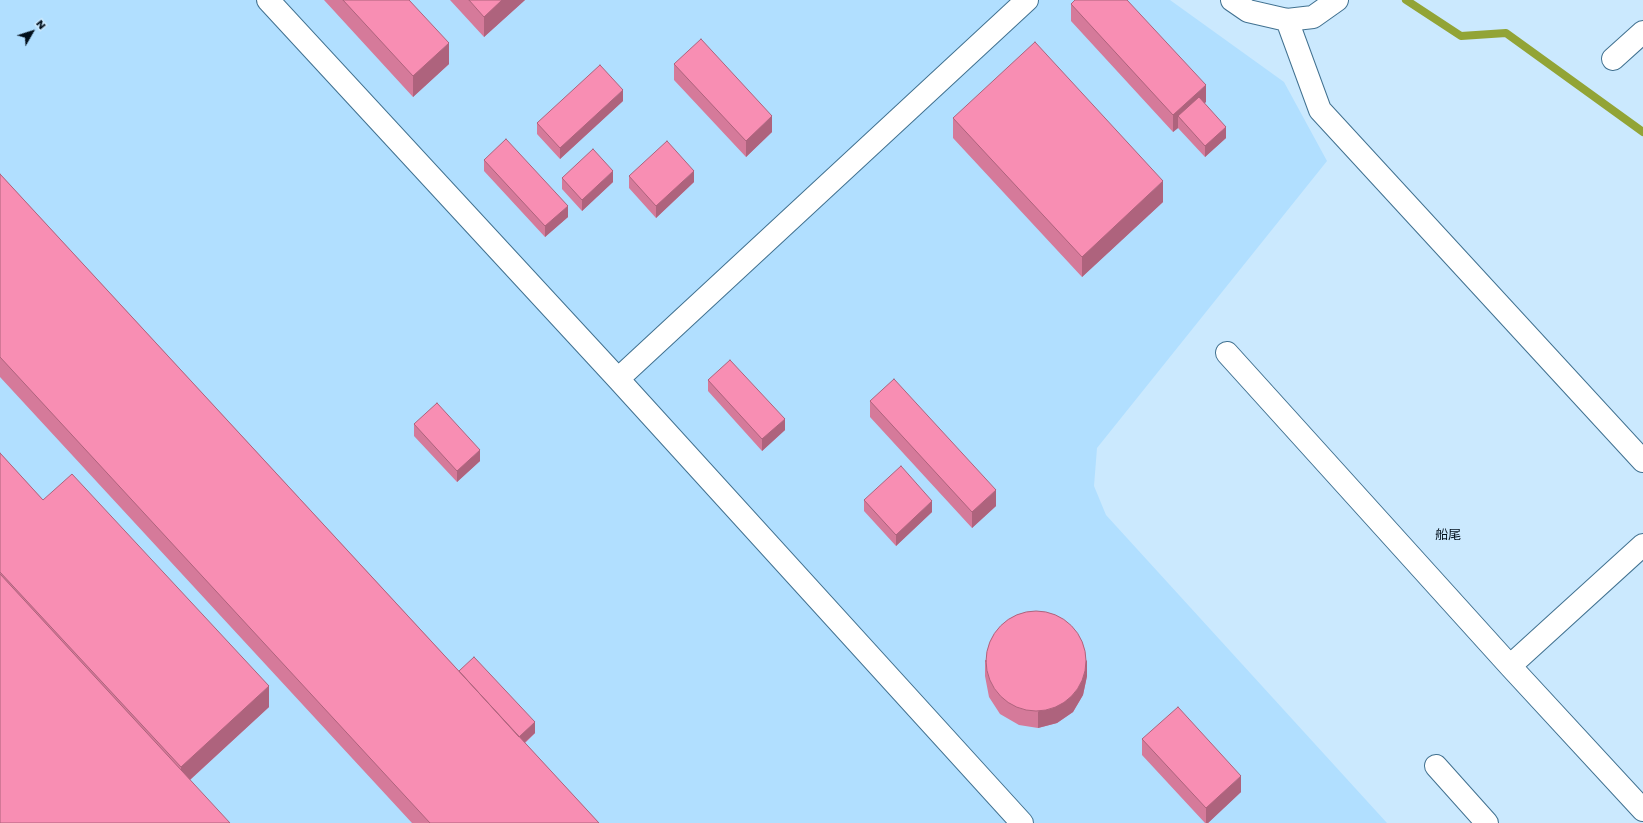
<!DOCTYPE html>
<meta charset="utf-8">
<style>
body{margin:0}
#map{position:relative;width:1643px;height:823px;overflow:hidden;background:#cbe9fe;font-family:Poppins,sans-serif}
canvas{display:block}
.north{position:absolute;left:12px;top:12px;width:40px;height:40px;-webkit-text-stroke:3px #cbe9fe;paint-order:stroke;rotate:51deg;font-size:11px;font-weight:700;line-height:16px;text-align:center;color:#000e1a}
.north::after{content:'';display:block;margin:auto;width:14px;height:18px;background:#000e1a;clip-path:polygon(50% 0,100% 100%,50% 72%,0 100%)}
</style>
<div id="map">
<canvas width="1643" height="823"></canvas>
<div class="north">N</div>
</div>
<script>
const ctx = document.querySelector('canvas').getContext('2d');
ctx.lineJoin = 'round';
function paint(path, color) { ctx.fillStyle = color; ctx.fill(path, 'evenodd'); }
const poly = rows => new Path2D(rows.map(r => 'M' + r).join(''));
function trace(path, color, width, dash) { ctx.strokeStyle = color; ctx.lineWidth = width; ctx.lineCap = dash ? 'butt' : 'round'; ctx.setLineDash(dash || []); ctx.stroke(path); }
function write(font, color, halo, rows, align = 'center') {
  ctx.font = font + ' Poppins,"Noto Sans JP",sans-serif'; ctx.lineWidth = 3; ctx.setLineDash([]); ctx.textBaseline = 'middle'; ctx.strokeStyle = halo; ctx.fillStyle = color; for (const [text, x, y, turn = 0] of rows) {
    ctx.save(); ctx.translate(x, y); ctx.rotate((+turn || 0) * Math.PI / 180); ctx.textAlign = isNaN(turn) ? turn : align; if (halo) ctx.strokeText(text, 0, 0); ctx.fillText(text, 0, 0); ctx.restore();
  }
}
const built = poly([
 [0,0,1170,0,1284,82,1327,161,1097,448,1094,486,1106,515,1387,823,0,823]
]);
const stream = poly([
 [1406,0,1461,36,1506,33,1643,132]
]);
const minor = poly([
 [268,0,618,379,1022,823],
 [1232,0,1248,11,1287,20,1313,17,1337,0],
 [1287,20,1320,110,1643,461],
 [1613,59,1643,32],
 [1227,353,1510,666,1643,810],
 [618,379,1027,0],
 [1510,666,1643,545],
 [1436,766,1487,823]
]);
const wall = poly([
 [324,0,409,0,449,64,413,97],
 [450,0,525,0,484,37],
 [1071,4,1206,102,1204,103,1226,138,1205,157,1178,128,1173,132,1071,21],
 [674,64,772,132,746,157,674,80],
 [623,101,560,159,537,134,537,123],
 [953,118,1163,202,1082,277,953,138],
 [484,160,568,217,545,237,484,171],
 [0,174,459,671,535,733,525,743,599,823,412,823,0,377],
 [629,176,694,182,656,218,629,188],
 [562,178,613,182,582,211,562,189],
 [708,380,785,430,762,451,708,391],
 [870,401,996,506,972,528,870,417],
 [414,424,480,461,457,482,414,436],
 [0,453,43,500,269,707,190,780,0,823],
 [864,500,932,512,896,546,864,511],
 [985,660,1087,676,1083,695,1073,712,1057,723,1038,728,1019,725,1000,714,989,697,985,676],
 [1142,739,1241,792,1208,823,1205,823,1142,755]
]);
const shadedWall = poly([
 [502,0,525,0,484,37,484,17],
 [449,43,449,64,413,97,413,76],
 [1206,85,1206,102,1183,122,1178,116,1178,128,1173,132,1173,115],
 [623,90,623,101,560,159,560,148],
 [772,116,772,132,746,157,746,141],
 [1226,127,1226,138,1205,157,1205,146],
 [613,171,613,182,582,211,582,200],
 [694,171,694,182,656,218,656,206],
 [1163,181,1163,202,1082,277,1082,257],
 [568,206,568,217,545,237,545,226],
 [785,419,785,430,762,451,762,439],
 [480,450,480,461,457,482,457,471],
 [996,490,996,506,972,528,972,512],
 [932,501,932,512,896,546,896,535],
 [1087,660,1087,676,1083,695,1073,712,1057,723,1038,728,1038,712],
 [269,686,269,707,181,788,181,767],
 [535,722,535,733,514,752,514,741],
 [1241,776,1241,792,1208,823,1206,823,1206,808]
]);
const building = poly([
 [343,0,409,0,449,43,413,76,343,0],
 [469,0,502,0,484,17,469,0],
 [1075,0,1127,0,1206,85,1173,115,1071,4,1075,0],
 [701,39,772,116,746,141,674,64,701,39],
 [1035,42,1163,181,1082,257,953,118,1035,42],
 [600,65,623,90,560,148,537,123,600,65],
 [1199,97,1226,127,1205,146,1178,116,1199,97],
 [506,139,568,206,545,226,484,160,506,139],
 [667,141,694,171,656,206,629,176,667,141],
 [593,149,613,171,582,200,562,178,593,149],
 [0,174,599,823,430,823,0,357,0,174],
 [730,360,785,419,762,439,708,380,730,360],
 [894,379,996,490,972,512,870,401,894,379],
 [437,403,480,450,457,471,414,424,437,403],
 [0,453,43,500,72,474,269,686,181,767,0,572,0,453],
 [901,466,932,501,896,535,864,500,901,466],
 [0,574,230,823,0,823,0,574],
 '986 661a50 50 0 1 1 100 0a50 50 0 1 1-100 0Z',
 [474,657,535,722,519,737,459,671,474,657],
 [1178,707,1241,776,1206,808,1142,739,1178,707]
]);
const quarterNames = [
 ["船尾",1448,536]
];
paint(built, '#b1dfff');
trace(stream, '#92a436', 8);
trace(minor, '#417190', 24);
trace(minor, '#fff', 22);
paint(wall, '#d57a9a');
paint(shadedWall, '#ae637d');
paint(building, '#f88eb3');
trace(building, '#ae637d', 1);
write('13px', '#000e1a', '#cbe9fe', quarterNames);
</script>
